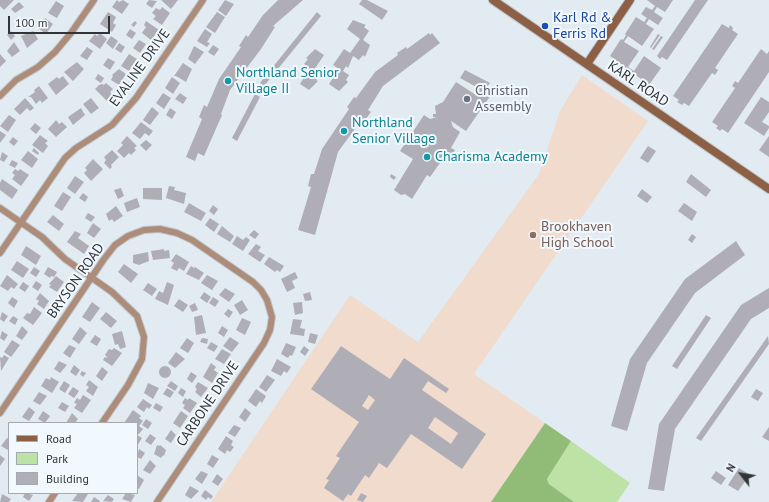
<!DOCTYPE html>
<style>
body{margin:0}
#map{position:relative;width:769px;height:502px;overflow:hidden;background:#e2ebf2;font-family:"PT Sans",sans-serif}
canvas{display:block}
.legend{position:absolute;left:8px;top:422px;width:130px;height:72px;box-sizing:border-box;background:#f1f8fe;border:1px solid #a5aaaf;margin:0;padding:5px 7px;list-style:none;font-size:12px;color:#323538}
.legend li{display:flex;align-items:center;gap:8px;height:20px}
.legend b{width:20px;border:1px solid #a5aaaf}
.north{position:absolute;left:721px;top:454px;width:40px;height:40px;-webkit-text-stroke:3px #f1f8fe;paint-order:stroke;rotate:301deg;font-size:11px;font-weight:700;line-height:16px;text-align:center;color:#323538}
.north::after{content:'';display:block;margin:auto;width:14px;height:18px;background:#323538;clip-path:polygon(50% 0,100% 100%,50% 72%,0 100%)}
.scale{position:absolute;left:8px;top:16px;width:102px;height:18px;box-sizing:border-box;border:2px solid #323538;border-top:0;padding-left:5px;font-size:12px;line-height:14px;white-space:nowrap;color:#323538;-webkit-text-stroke:3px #f1f8fe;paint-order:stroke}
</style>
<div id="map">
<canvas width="769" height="502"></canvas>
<ul class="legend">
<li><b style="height:5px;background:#8d5f45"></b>Road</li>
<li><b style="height:11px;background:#bce3a5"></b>Park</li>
<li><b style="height:11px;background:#afaeb7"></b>Building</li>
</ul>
<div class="north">N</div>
<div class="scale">100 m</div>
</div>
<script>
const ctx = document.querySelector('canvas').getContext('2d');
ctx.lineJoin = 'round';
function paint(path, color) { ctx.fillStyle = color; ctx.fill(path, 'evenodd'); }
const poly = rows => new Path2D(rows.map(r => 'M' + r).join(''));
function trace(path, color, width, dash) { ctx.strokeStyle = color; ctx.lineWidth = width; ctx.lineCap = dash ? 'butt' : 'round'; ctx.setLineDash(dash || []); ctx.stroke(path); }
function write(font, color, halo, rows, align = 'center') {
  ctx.font = font + ' "PT Sans",sans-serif'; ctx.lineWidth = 4; ctx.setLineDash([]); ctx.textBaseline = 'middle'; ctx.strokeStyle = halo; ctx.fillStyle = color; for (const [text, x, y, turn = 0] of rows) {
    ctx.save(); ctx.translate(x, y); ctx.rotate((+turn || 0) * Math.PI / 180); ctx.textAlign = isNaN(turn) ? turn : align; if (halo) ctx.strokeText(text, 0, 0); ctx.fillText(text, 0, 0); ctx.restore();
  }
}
const education = poly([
 [582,75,648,121,474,374,545,423,491,502,211,502,350,295,418,342,539,174,560,111]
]);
const green = poly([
 [571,441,630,483,617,502,574,502,549,484,547,479]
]);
const forest = poly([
 [545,423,571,441,547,479,549,484,574,502,491,502]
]);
const building = poly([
 [0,0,14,0,4,10,0,6],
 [117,0,119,2,123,0,129,4,122,14,112,7],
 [149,0,157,1,152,8,146,4],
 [161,0,178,0,171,9],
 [225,0,234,4,226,16,218,10],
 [278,0,303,0,273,26,275,27,261,49,230,90,221,114,222,115,204,156,198,153,195,161,186,157,202,119,199,117,204,105,207,107,219,79,241,47,239,46,246,35,248,37,263,15],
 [362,0,367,0,388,11,382,20,359,4],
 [647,0,673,0,665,12,657,7,654,12,663,18,658,25,649,19,646,24,654,29,642,46,628,36,624,42,639,51,628,67,634,71,644,56,661,68,649,85,610,56,621,39,623,40,626,35,625,34,636,17,644,22,647,18,641,14,646,7,652,10,655,6],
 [695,0,708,0,667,60,662,57,660,59,657,56],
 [56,1,64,6,57,18,48,13],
 [19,2,24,7,15,13,11,9],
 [162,7,170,13,162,25,153,19,156,16,152,13,156,8,160,10],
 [108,12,116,17,113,23,116,25,112,32,100,24],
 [217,12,225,17,215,33,206,27],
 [317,12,321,16,264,86,260,83],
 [45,18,53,24,46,34,38,28],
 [353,20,366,25,364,27,369,31,363,40,370,45,365,57,363,55,359,60,353,56,348,68,346,66,343,71,349,75,346,80,348,82,339,91,329,84,339,69,333,65,344,49,350,53,360,39,347,29],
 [135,21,137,23,134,27,131,25],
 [146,21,159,30,151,40,142,33,146,27,144,25],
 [722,24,729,28,730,25,733,28,732,30,738,34,715,68,718,70,715,75,712,73,689,106,684,103,682,105,677,102,679,100,673,96],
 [130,29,136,33,132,39,126,35],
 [205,29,212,34,207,42,210,43,207,47,197,41],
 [11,31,15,36,11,40,7,35],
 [33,31,38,39,27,48,21,36],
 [100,33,107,39,100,49,89,41,95,34,97,36],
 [429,33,430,35,432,33,440,43,383,86,368,110,371,112,365,120,362,119,338,152,315,235,298,230,311,187,308,186,311,174,314,174,322,149,349,109,347,107,354,97,356,98,375,72,398,55,397,53,406,47,407,49],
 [658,34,660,35,651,48,650,47],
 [111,36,118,41,113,49,106,43],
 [661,36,663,37,654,50,652,49],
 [139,40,146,44,140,53,133,48],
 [14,42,20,51,12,57,7,51],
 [119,43,125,47,121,53,115,49],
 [213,45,219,49,214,56,208,52],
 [194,46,204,52,195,64,188,59],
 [87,47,93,51,87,60,80,56],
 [315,49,324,55,314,70,320,75,316,80,318,81,309,90,300,84,303,79,301,77,305,72,307,73,310,69,304,64,308,59,306,58],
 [761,49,767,54,769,51,769,72,728,133,722,129,720,131,716,128,718,126,712,122,735,88,732,86,735,81,738,83],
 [0,54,6,61,0,67],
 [129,54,137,59,129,71,121,66],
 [108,58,115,62,110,70,103,65],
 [77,62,84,69,73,81,64,72],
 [183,63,192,69,186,82,176,76,174,76],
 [119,69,126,74,119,85,111,80,113,76,112,75],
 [465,70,490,83,486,88,493,92,466,131,451,121,453,127,460,132,451,148,455,150,449,159,445,156,430,177,427,175,412,199,405,194,401,195,394,190,413,159,400,151,424,115,430,119,437,117,433,117,433,114,436,114,435,106,443,102,456,82,476,95,480,89,460,78],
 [98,74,104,78,101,83,95,79],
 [63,76,69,84,56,95,48,84,57,77,59,79],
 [172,77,180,83,173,94,165,88],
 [106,83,113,89,110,92,113,95,107,101,95,89,99,85,102,84,104,85],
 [39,86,48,98,42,103,40,100,36,104,31,97,28,97,35,92,34,90],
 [163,93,171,98,164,109,156,103],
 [180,93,187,98,183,104,175,99],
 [255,94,260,97,237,141,232,138],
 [761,97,769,102,769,112,762,122,769,126,769,128,764,136,744,123],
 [25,98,34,108,30,111,27,108,20,115,14,109],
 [91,98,99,108,91,114,83,104],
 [152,107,159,113,150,125,143,120],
 [81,108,85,115,73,125,68,117],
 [170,108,176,112,172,119,166,115],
 [9,115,16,120,8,132,0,126],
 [56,120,59,124,62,122,67,127,56,137,48,129],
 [141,122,153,131,149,136,145,133,140,139,132,133],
 [35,123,41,128,36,134,30,129],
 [0,131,6,135,0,143],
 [40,135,48,141,45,143,48,146,43,153,32,145],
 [127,136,137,146,134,148,136,150,131,155,129,153,124,158,117,151,123,145,121,143],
 [769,136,769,157,759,150],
 [13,137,18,141,14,146,9,142],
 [146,140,152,145,146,151,140,145],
 [648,146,656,151,648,163,640,158],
 [34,148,39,153,38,155,32,151],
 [112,150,119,157,111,165,112,167,110,169,104,163,106,160,104,157],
 [28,151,38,159,32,168,21,160],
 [2,152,8,156,4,162,0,160],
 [93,159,103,169,91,181,84,173,87,170,85,168],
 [12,160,18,163,15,168,9,165],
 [15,169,18,171,20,169,29,175,21,186,12,179,15,175,12,173],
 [391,174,396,177,394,180,390,177],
 [691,174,711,190,706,197,686,182],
 [75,176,84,182,75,194,67,188],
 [2,179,18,190,12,199,0,190,0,183],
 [169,186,175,187,174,190,186,193,184,204,166,198],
 [121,188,124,196,118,199,114,190],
 [143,188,162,188,162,200,143,199],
 [642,189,652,197,647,203,637,196],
 [63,192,71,197,62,211,54,206],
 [83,193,88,197,85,202,79,198],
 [137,198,140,207,127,212,124,203],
 [189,203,206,213,201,221,184,212],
 [684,203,697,212,692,221,678,211],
 [213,205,218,209,214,215,209,211],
 [116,206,123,216,114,222,112,219,109,221,106,214],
 [88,213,95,217,91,222,85,218],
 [53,215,64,224,59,231,47,222],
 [210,218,219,224,214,232,205,225],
 [93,223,101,229,94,238,87,233],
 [222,226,234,236,230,242,217,234],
 [254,230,259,234,255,239,249,235],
 [75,231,81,234,78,238,89,246,84,254,67,242],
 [692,234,696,237,692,243,688,240],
 [237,236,243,240,246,237,250,240,243,251,232,244],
 [736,241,745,255,695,293,647,363,627,431,611,426,630,359,685,279],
 [256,244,261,247,258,251,265,255,260,262,248,254],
 [26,246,41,256,36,265,21,255],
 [164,249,164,251,169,250,170,258,153,260,151,251],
 [148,252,149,261,139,265,133,263,133,255],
 [176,254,189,262,184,271,179,268,177,271,171,268,174,263,171,261],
 [269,257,284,266,280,272,277,270,275,272,264,264],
 [17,261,29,269,23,278,11,270],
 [124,264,138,274,131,283,118,272],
 [191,266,194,268,195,267,204,273,199,280,186,274],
 [34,267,40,271,36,277,30,273],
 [48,267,57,272,54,277,51,276,50,278,44,274],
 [295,272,298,278,292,281,295,288,287,292,281,279],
 [7,275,18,284,14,289,11,287,8,291,0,286],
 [207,275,218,281,212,290,201,283],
 [56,276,64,282,57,292,49,287,51,285,49,284],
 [36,281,42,285,38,291,32,287],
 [23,282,29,286,25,292,19,288],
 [167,282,174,285,168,305,155,299,159,291,163,293],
 [148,283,157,289,152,296,143,290],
 [225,288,235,294,229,302,219,295],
 [769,288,769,308,751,319,675,429,664,491,648,489,659,424,741,305],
 [204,292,211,297,207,303,200,298],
 [310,292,312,300,305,301,303,294],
 [40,293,49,301,44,309,37,304,39,301,36,299],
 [12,297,18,301,14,308,8,303],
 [213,297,219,301,215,307,209,303],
 [179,299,188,305,183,312,174,306],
 [242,300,248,310,240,315,234,305],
 [92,302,100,308,90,322,82,317],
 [302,302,303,313,295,315,293,303],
 [195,303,198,310,192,312,189,306],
 [34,307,42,313,33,325,23,318,27,313,30,314],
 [228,309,233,312,229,318,224,314],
 [2,312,8,316,4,322,0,319],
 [106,312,117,321,111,328,100,319],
 [202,315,206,333,196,335,194,317],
 [706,315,711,318,677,369,672,366],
 [13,316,18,319,15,325,9,321],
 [242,318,251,322,245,335,236,330],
 [293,319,302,320,300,328,305,329,304,336,290,334],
 [22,326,28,332,22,340,16,336],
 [222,326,228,330,224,337,218,333],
 [80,327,87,333,79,344,72,339],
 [2,331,8,335,4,341,0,338],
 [122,331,126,347,120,349,118,344,115,345,112,334],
 [310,333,318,335,315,344,308,342],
 [95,335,101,339,97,346,90,342],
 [768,336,769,344,701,441,696,438],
 [230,337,239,343,232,352,223,346],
 [187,338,194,343,188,353,180,348],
 [202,338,208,339,207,344,200,342],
 [12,340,20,345,11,357,4,352],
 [211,342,218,346,214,352,207,348],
 [286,343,296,347,292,356,290,355,288,358,281,354],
 [69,345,76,348,70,358,63,353],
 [304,346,309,350,305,356,300,352],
 [341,346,390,379,404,358,449,389,446,393,428,381,422,390,486,434,462,469,411,434,387,468,379,463,369,478,365,475,351,496,348,494,343,501,324,488,329,480,326,479,340,458,336,456,359,422,311,389],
 [369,395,375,400,368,410,362,406],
 [435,417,458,433,451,444,428,428],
 [114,348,122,353,112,366,103,360,105,357,108,358,105,355,109,349,112,350],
 [222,349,231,354,224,364,215,359],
 [176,352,185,359,175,368,168,363],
 [4,355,9,358,1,371,0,357,2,358],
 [277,359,291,367,287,373,284,371,281,376,271,371],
 [59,361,67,365,60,373,54,369],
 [211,363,216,367,214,370,218,373,212,383,203,377],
 [74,365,80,370,76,376,70,372],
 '159 372a6 6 0 1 1 12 0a6 6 0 1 1-12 0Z',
 [102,367,108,372,102,381,96,376],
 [82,371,86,373,83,377,80,374],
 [191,372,197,376,192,383,187,379],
 [267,375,275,380,266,392,259,387],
 [51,377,59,382,52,393,41,386,46,378,50,380],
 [89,380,98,387,93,396,86,391,89,387,86,385],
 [64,381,70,385,65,393,59,389],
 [171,381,178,386,175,391,167,386],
 [198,382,208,388,201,397,195,392,197,389,195,387],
 [148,383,159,388,153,399,144,393],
 [73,387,79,391,74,398,68,394],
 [167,388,174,392,170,398,163,394],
 [181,388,186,391,183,397,178,393],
 [256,389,266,396,262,403,260,401,256,407,248,401],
 [756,389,763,393,758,401,751,397],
 [39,392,47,396,40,405,33,401],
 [83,395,91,400,82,413,74,408,77,404,74,403,77,398,80,400],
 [185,398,188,400,189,398,197,403,190,413,183,408,185,405,182,403],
 [143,399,152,405,149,409,147,407,144,412,137,407],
 [62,402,69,406,65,412,58,408],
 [156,403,163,407,160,412,153,408],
 [29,407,35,412,29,421,22,417],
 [245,408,251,413,245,422,239,417],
 [133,410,141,416,139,418,143,421,139,426,143,429,139,434,137,433,137,423,124,423],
 [43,411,50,416,45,423,38,419],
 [181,411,188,416,180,428,173,423],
 [72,413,78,419,75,423,66,423],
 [146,419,152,423,148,429,142,425],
 [234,425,241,428,235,437,228,433],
 [769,427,769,441,762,437],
 [171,430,176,435,171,443,165,439],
 [150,434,156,438,151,445,145,441],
 [137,435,142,438,137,446],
 [226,436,233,441,231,445,234,447,230,452,227,450,225,454,218,449],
 [7,438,9,439,8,450,1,446],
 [157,445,159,446,160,445,166,450,164,456,163,455,161,458,154,454],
 [139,449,145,453,141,459,137,457],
 [0,455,5,459,0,466],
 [212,455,219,459,213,468,207,464],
 [150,460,156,466,150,474,143,470],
 [739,468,750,475,738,491,728,485],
 [201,471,208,474,202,484,195,479],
 [716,471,726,478,721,485,711,478],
 [217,474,223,479,218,486,212,482],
 [137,475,144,480,139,489,137,488],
 [190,486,199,491,191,499,185,495],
 [205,490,213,496,211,499,208,497,206,500,201,496],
 [25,493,33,495,29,501,23,497],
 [78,493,88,494,83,502,72,501],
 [126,493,135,495,131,502,122,499],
 [361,493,367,496,363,502,357,500],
 [2,494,11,499,9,502,0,502],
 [108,495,114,499,112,502,103,501],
 [94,497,100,501,99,502,91,502]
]);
const street = poly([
 [0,96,16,80,38,67,55,52,71,33,94,0],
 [0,208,42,237,65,259,112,292,137,316,144,337,142,359,128,385,102,423],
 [0,253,65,158,76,148,112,125,136,98,203,0],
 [0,413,104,259,115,245,128,236,144,230,160,229,177,233,192,240,253,282,261,290,267,300,272,317,270,330,264,343,157,502],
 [49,502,55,493]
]);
const secondary = poly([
 [493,0,769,189],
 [587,64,630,0]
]);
const markers = [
 [545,26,4,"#1a4fb4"],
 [228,81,4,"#0f9aa8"],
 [467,99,4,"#6b7280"],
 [344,131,4,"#0f9aa8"],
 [427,157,4,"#0f9aa8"],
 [533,235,4,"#8d6e63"]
];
const transitNames = [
 ["Karl Rd &",553,18],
 ["Ferris Rd",553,34]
];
const streetNames = [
 ["EVALINE DRIVE",140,68,-54],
 ["KARL ROAD",638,84,34],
 ["BRYSON ROAD",76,281,-55],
 ["CARBONE DRIVE",208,404,-56]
];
const cultureNames = [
 ["Northland Senior",236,73],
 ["Village II",236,89],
 ["Northland",352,123],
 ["Senior Village",352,139],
 ["Charisma Academy",435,157]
];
const worshipNames = [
 ["Christian",475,91],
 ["Assembly",475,107]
];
const educationNames = [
 ["Brookhaven",541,227],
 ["High School",541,243]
];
paint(education, '#f0dbcd');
paint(green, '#bce3a5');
paint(forest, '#91bc77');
paint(building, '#afaeb7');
trace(street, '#bfc7cd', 8);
trace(secondary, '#bfc7cd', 10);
trace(street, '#ad8c7a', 6);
trace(secondary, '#8d5f45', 8);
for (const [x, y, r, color] of markers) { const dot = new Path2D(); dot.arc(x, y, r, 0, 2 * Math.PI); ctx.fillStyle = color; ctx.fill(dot); trace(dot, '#f1f8fe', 1.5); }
write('14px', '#164399', '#f1f8fe', transitNames, 'left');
write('14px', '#323538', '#f1f8fe', streetNames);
write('14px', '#0d838f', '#f1f8fe', cultureNames, 'left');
write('14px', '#5b616d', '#f1f8fe', worshipNames, 'left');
write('14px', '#785e54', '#f1f8fe', educationNames, 'left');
</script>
